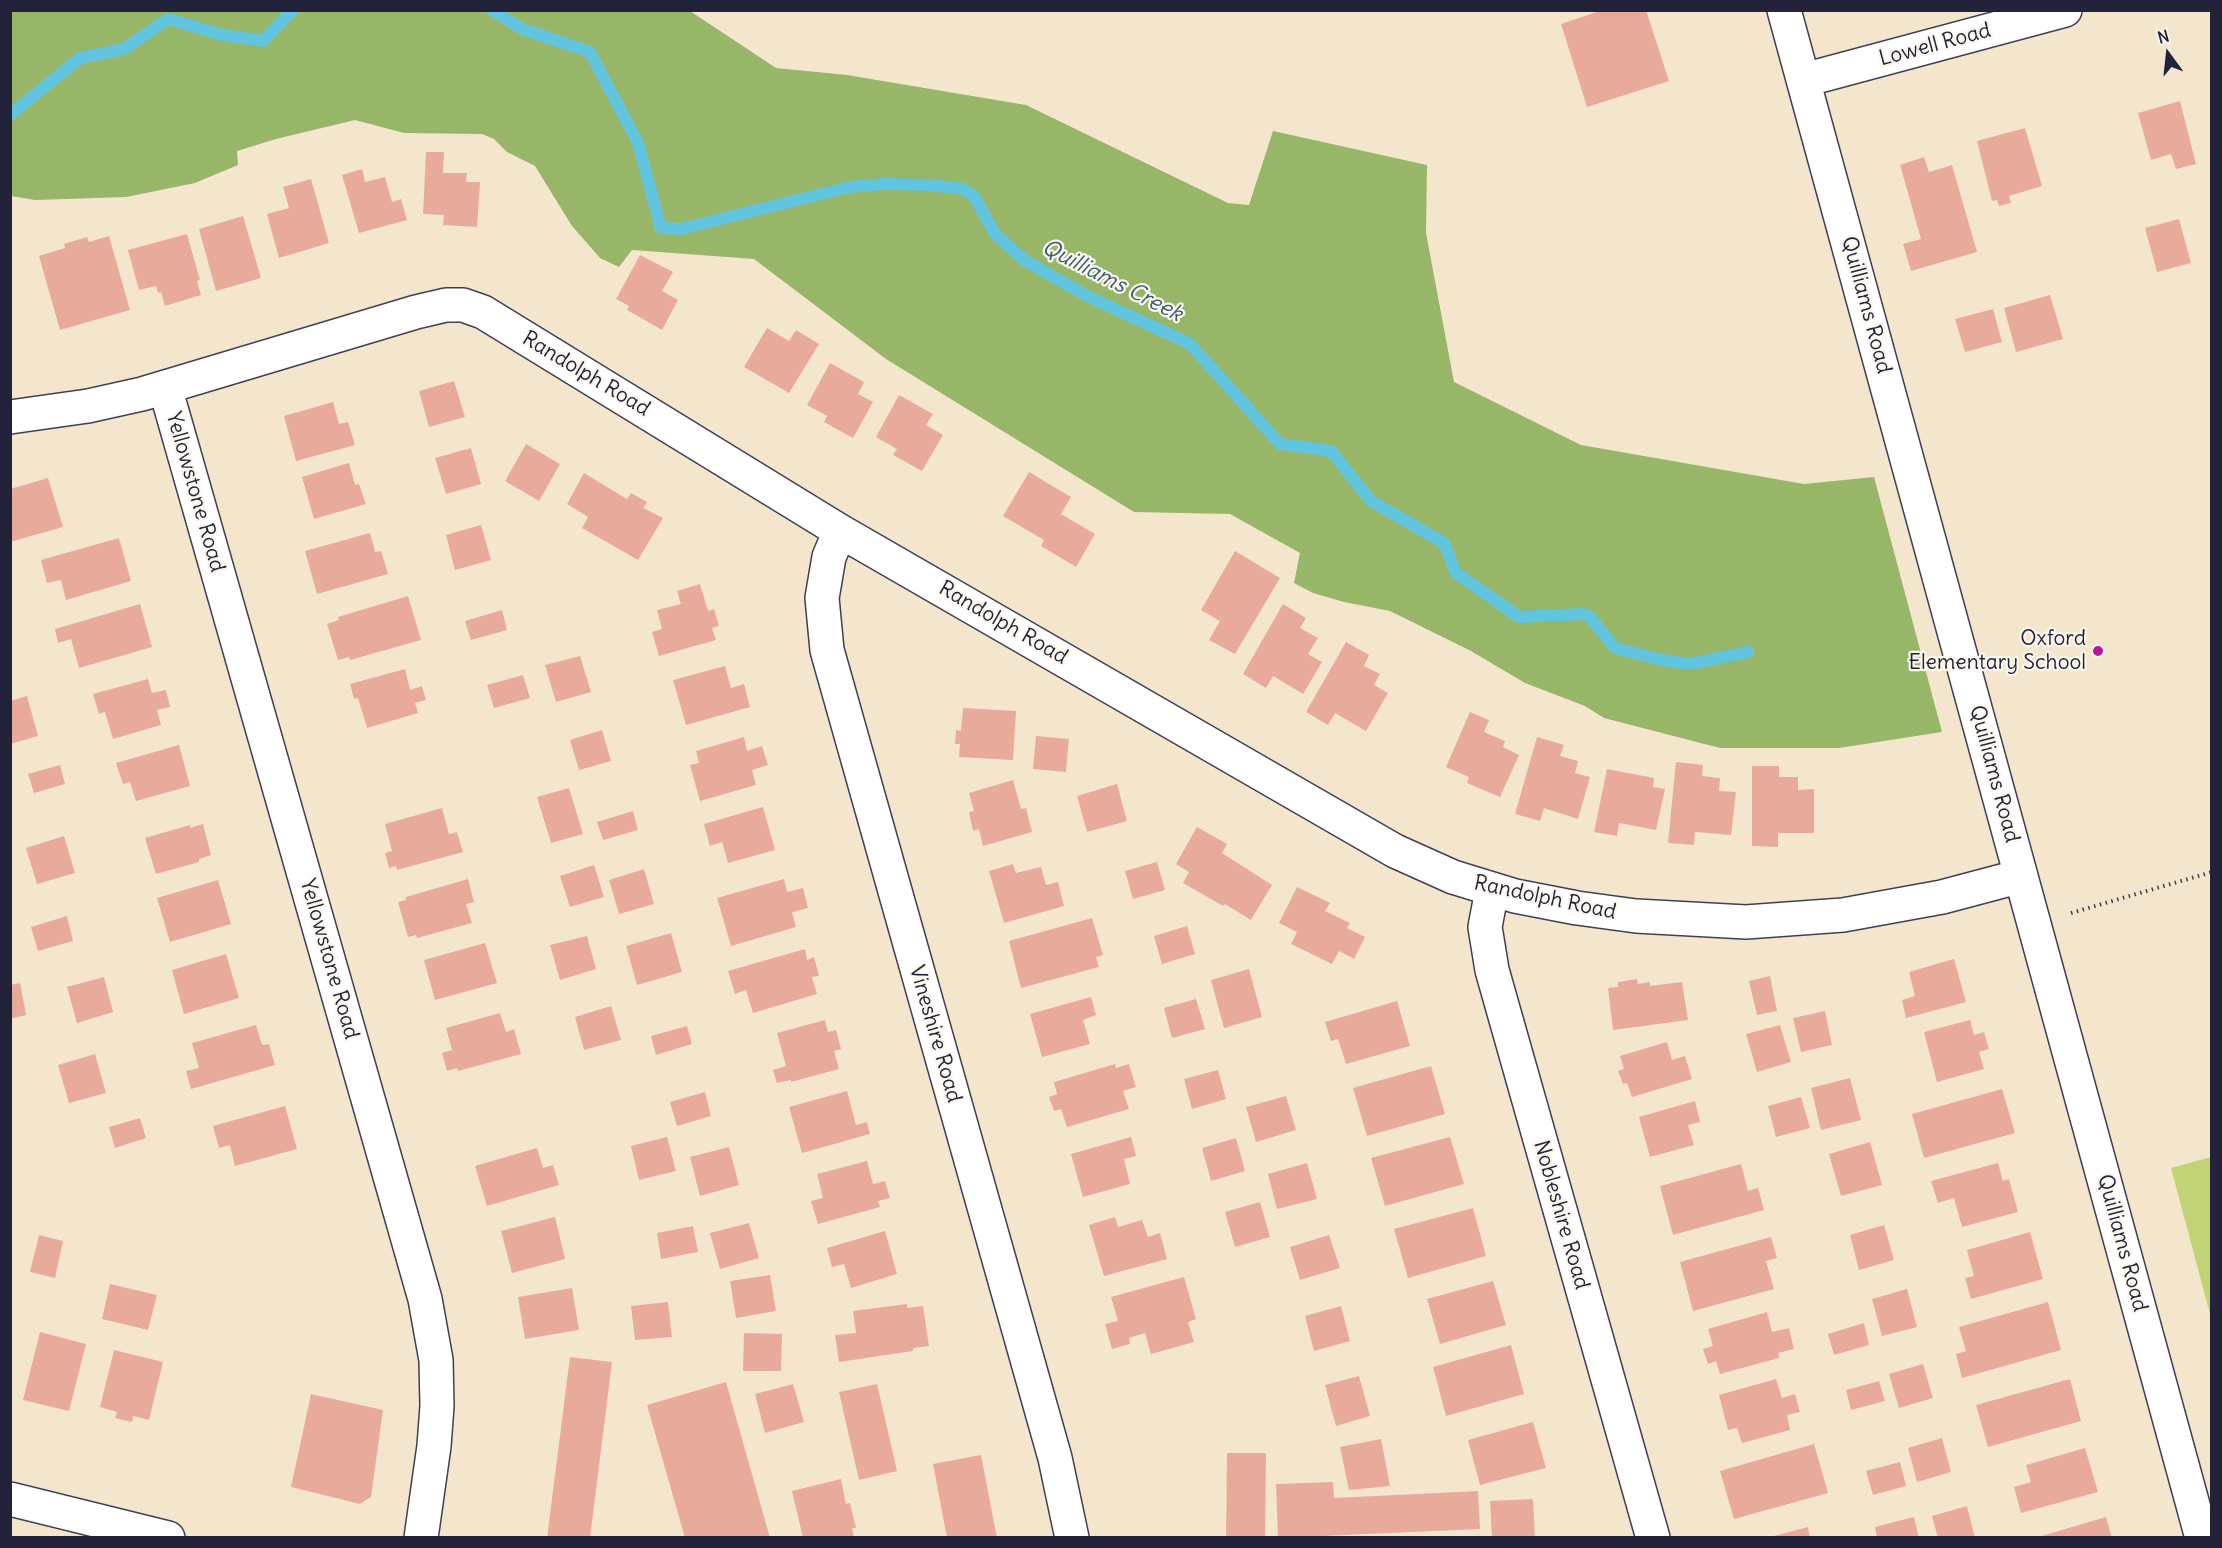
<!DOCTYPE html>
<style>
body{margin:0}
#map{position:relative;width:2222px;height:1548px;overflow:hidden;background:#f4e6cd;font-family:Delius,sans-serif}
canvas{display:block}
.frame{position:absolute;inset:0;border:12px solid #22223b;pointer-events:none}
.north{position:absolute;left:2138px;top:24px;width:60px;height:60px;-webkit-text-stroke:4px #fbf7ec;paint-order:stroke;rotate:345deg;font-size:16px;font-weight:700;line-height:24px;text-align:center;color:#22223b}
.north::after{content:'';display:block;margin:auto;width:21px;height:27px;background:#22223b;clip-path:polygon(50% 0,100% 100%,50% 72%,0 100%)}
</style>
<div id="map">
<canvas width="2222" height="1548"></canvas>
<div class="frame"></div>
<div class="north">N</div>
</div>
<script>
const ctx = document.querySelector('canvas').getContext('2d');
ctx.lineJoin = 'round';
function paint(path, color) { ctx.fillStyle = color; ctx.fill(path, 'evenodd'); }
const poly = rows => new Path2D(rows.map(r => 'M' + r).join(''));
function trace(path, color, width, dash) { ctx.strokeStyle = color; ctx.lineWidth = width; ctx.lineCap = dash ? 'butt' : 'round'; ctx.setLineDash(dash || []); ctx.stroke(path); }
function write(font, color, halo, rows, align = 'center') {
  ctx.font = font + ' Delius,sans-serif'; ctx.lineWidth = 4.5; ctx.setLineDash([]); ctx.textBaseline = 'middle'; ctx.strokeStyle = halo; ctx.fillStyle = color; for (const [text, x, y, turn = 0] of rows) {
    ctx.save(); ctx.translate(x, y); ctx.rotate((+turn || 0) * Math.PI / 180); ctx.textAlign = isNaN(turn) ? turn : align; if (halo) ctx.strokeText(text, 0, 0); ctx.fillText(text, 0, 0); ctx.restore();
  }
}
const green = poly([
 [2211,1157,2212,1157,2211,1318,2171,1168]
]);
const forest = poly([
 [10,11,690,11,776,68,847,75,1026,105,1228,203,1249,205,1273,131,1427,165,1426,233,1454,382,1581,445,1804,484,1874,477,1942,732,1839,748,1720,748,1604,718,1585,706,1525,683,1471,651,1390,611,1344,602,1313,593,1294,583,1300,553,1230,514,1134,512,886,359,754,259,632,250,619,267,600,258,572,226,535,166,507,152,494,139,482,134,404,133,355,120,276,139,237,151,238,165,195,183,126,197,35,200,11,196]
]);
const stream = poly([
 [492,10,522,29,590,52,638,143,661,228,681,229,850,187,885,184,930,185,963,189,974,196,995,234,1024,260,1089,297,1190,344,1280,444,1331,451,1371,501,1444,543,1456,573,1519,617,1583,614,1589,616,1615,648,1661,660,1690,664,1748,652],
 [10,115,80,58,124,49,168,19,222,35,263,41,293,10]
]);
const building = poly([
 [1603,10,1646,10,1669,81,1587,107,1561,24],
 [2180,101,2196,164,2176,169,2171,154,2151,160,2138,113],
 [2025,128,2042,186,2009,196,2011,203,1999,206,1997,200,1992,201,1977,141],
 [426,152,444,152,443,173,467,173,466,182,480,182,477,227,443,225,444,215,423,214],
 [1924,157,1929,172,1952,165,1977,252,1911,271,1903,244,1921,239,1900,165],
 [362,169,365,182,385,177,392,202,401,199,407,220,359,233,342,175],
 [311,179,329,243,279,258,267,214,289,208,283,187],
 [243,216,261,278,216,291,199,229],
 [2179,219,2191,263,2157,272,2145,228],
 [187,234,200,280,197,281,201,295,165,306,161,292,158,293,156,286,139,290,128,250],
 [109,236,130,310,60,330,39,256,65,248,64,244,87,237,89,242],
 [640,255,673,272,662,291,678,300,662,330,627,310,629,306,616,299],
 [2050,295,2063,339,2016,352,2004,308],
 [1993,309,2002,342,1965,352,1955,319],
 [767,328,789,341,796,330,819,344,789,393,744,367],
 [830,363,864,382,858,394,873,402,853,438,824,422,827,416,807,405],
 [454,381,465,417,429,427,419,391],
 [899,395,933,414,926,425,943,435,922,471,893,455,897,449,876,437],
 [333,402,339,424,348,422,355,445,296,461,284,416],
 [526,444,560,464,539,501,505,481],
 [471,448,481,484,446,494,435,458],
 [349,463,355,485,359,484,366,504,314,519,302,477],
 [1029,472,1071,497,1061,514,1095,534,1076,567,1041,546,1044,540,1003,516],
 [584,473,627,499,631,493,647,502,643,508,663,518,638,560,582,528,588,517,567,504],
 [48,478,63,527,10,542,10,489],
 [481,525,491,560,455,570,446,535],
 [370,533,375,552,381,551,388,574,317,594,305,551],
 [119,538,131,581,66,600,61,580,47,583,41,560],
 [1235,551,1280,578,1235,654,1209,640,1220,621,1201,610],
 [700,584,708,611,714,609,719,626,712,628,716,640,659,656,652,632,662,629,657,610,681,604,677,591],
 [408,596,421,640,350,660,349,657,338,660,327,624,339,620,338,617],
 [140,604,152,647,79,668,71,639,58,643,55,629],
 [1283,604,1306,618,1300,628,1318,638,1308,654,1322,662,1303,694,1273,676,1266,688,1243,674],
 [502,610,507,630,471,640,465,621],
 [1346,642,1369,655,1364,666,1380,674,1374,685,1388,693,1366,731,1335,713,1328,725,1306,712],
 [580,656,591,692,556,702,545,665],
 [725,666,731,688,744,684,750,707,686,725,673,680],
 [405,669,410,690,422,686,426,700,415,703,418,713,367,728,358,698,354,699,350,684],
 [523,675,530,698,494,708,487,685],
 [148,679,152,693,166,690,170,707,157,710,161,725,113,739,105,712,99,714,93,694],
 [27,696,38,736,10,744,10,701],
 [963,708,1016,711,1013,760,959,757,960,744,955,744,956,730,961,731],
 [1470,712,1489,720,1484,732,1505,741,1503,747,1519,755,1500,797,1467,783,1469,777,1446,767],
 [602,730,611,761,579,770,570,740],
 [1036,736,1069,739,1066,772,1033,769],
 [744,737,747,751,762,746,768,765,752,770,756,785,700,801,690,765,699,763,696,751],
 [1537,737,1564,745,1560,756,1578,761,1575,773,1590,777,1578,819,1544,808,1540,821,1515,814],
 [179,745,190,786,136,801,130,782,123,784,116,763],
 [1676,762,1703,765,1702,776,1720,778,1719,791,1736,792,1731,835,1695,832,1694,845,1668,843],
 [60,765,65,784,34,793,28,774],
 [1752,766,1779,766,1779,777,1798,777,1798,790,1814,789,1814,833,1778,833,1778,847,1752,846],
 [1607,769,1654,778,1653,787,1665,789,1656,830,1619,823,1617,836,1594,832],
 [1013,780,1021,809,1026,808,1032,832,983,846,979,829,973,831,969,812,974,811,969,793],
 [1117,784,1127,821,1087,832,1077,796],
 [569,788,583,834,551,843,537,797],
 [763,807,775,850,728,863,722,842,710,846,704,824],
 [442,808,449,834,457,832,463,852,397,870,396,866,389,868,385,853,392,851,385,824],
 [633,811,638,830,603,840,597,822],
 [203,824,211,855,199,859,199,862,156,874,145,838,190,825,190,828],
 [1197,827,1227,844,1222,853,1272,885,1251,920,1225,904,1223,906,1183,883,1189,872,1176,864],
 [64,836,75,873,37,884,26,848],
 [1157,862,1165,890,1133,899,1125,871],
 [1013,864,1016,873,1041,867,1046,885,1058,882,1064,906,1004,923,989,871],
 [594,865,604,897,570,907,560,876],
 [644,869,654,904,619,914,609,880],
 [468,879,474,902,466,904,472,923,417,938,416,935,408,937,398,902,406,900,406,897],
 [784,879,787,892,803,888,808,908,792,912,796,927,731,946,717,898],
 [218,880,231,924,170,942,157,898],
 [1297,887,1330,903,1325,911,1350,923,1347,928,1365,937,1354,959,1339,951,1332,964,1291,944,1297,932,1279,923],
 [67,916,73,941,38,951,31,927],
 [1092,918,1103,955,1096,957,1099,967,1021,988,1009,941],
 [1187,926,1195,954,1162,964,1154,936],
 [671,933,682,972,637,985,626,946],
 [587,936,596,969,560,980,550,945],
 [485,943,497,983,435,1000,424,960],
 [805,949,807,960,814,957,819,976,812,977,817,994,753,1013,746,990,735,994,728,971],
 [226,954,239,998,184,1014,172,970],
 [1954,959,1966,1002,1906,1018,1902,1000,1915,996,1909,972],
 [1249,969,1262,1017,1224,1028,1211,980],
 [1770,976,1777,1011,1757,1015,1749,981],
 [104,977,113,1012,77,1023,67,987],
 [1637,979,1638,984,1650,982,1650,986,1682,982,1688,1020,1613,1030,1608,988,1618,987,1618,982],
 [20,983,26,1015,10,1019,10,985],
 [1091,997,1096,1015,1083,1020,1090,1044,1042,1057,1030,1014],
 [1196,999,1205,1029,1172,1038,1164,1008],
 [1397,1001,1410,1046,1346,1064,1338,1039,1331,1041,1325,1022],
 [611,1006,621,1040,584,1050,575,1017],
 [1825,1011,1832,1045,1801,1052,1793,1018],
 [500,1013,506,1032,514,1029,521,1054,458,1071,457,1068,447,1071,442,1053,452,1050,446,1028],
 [825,1020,828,1032,836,1030,841,1049,834,1051,839,1069,791,1082,791,1080,777,1083,773,1070,786,1066,777,1033],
 [1970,1020,1974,1035,1984,1032,1989,1049,1979,1052,1984,1069,1937,1082,1924,1032],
 [256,1025,262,1045,269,1044,275,1065,191,1089,186,1071,199,1068,192,1043],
 [1780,1025,1791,1062,1757,1072,1746,1034],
 [687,1026,692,1044,656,1055,651,1036],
 [1667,1042,1672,1060,1685,1056,1692,1079,1632,1097,1627,1083,1623,1084,1618,1071,1624,1069,1620,1056],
 [95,1054,106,1093,69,1103,58,1065],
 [1115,1064,1116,1068,1129,1064,1136,1087,1123,1091,1129,1109,1067,1127,1061,1109,1054,1111,1049,1097,1057,1094,1054,1082],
 [1431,1066,1445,1114,1367,1136,1353,1088],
 [1218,1070,1226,1099,1192,1109,1184,1079],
 [1850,1078,1861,1120,1821,1130,1811,1088],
 [2002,1089,2015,1133,1924,1158,1912,1114],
 [847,1091,856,1125,867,1122,870,1134,802,1153,789,1107],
 [705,1092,711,1116,677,1126,670,1102],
 [1286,1096,1296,1130,1256,1142,1246,1107],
 [1801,1097,1810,1128,1776,1137,1768,1106],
 [1695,1101,1700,1122,1688,1125,1694,1145,1650,1157,1639,1117],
 [285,1106,297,1149,235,1166,230,1145,219,1148,213,1126],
 [140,1118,146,1138,115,1148,109,1127],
 [667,1137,676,1171,639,1180,631,1146],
 [1131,1137,1136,1156,1124,1159,1130,1184,1083,1197,1071,1154],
 [1450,1137,1464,1184,1385,1206,1371,1158],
 [1236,1138,1245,1171,1211,1181,1202,1148],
 [1870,1142,1882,1185,1841,1196,1829,1154],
 [729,1147,739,1185,700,1196,690,1157],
 [537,1148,543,1168,553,1165,559,1185,487,1206,475,1166],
 [867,1161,873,1184,885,1181,890,1198,878,1201,880,1207,818,1224,811,1201,823,1198,817,1174],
 [1307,1163,1317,1199,1277,1209,1268,1174],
 [1998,1163,2003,1181,2009,1179,2018,1212,1962,1227,1954,1198,1938,1203,1931,1181],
 [1741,1164,1748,1191,1758,1188,1764,1210,1673,1235,1660,1186],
 [1260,1202,1270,1237,1235,1247,1225,1212],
 [1473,1208,1486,1256,1408,1278,1394,1229],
 [555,1217,565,1259,512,1273,501,1231],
 [1115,1217,1118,1227,1142,1220,1148,1237,1160,1233,1167,1259,1104,1276,1089,1225],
 [749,1223,759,1258,720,1269,710,1233],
 [1884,1225,1894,1260,1859,1270,1850,1235],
 [693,1226,698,1252,661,1259,657,1233],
 [885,1231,897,1274,851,1288,844,1264,832,1267,827,1248],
 [2030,1232,2043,1279,1971,1299,1965,1278,1974,1276,1967,1250],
 [39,1235,63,1241,55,1278,30,1272],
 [1329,1235,1340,1268,1300,1280,1290,1247],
 [1771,1237,1777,1258,1766,1261,1774,1289,1693,1311,1680,1262],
 [770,1275,776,1311,736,1318,730,1281],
 [1184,1277,1196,1319,1188,1322,1194,1342,1151,1354,1145,1333,1129,1338,1130,1344,1112,1349,1105,1324,1118,1321,1111,1297],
 [1493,1281,1506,1325,1440,1344,1427,1299],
 [110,1284,157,1295,148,1330,102,1319],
 [572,1288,579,1330,525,1339,518,1297],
 [1907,1289,1917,1327,1882,1336,1872,1299],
 [668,1302,672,1337,635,1340,631,1306],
 [2048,1302,2061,1350,1962,1378,1956,1354,1966,1351,1959,1327],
 [907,1304,907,1308,923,1306,929,1346,913,1348,913,1351,839,1362,835,1335,856,1333,853,1311],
 [1341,1306,1350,1341,1314,1351,1305,1316],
 [1767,1312,1772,1332,1789,1328,1794,1349,1778,1353,1779,1358,1720,1374,1716,1361,1708,1364,1703,1349,1713,1346,1708,1329],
 [1864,1323,1869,1345,1834,1355,1828,1334],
 [40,1332,86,1344,69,1411,23,1400],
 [744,1333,782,1334,781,1371,743,1371],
 [1511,1345,1524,1394,1446,1416,1433,1367],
 [114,1350,163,1362,149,1420,133,1416,132,1422,115,1418,117,1412,100,1407],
 [570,1357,612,1362,590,1538,547,1538],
 [1923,1364,1933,1398,1899,1408,1889,1374],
 [1359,1376,1370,1416,1336,1426,1325,1385],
 [1776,1379,1782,1398,1795,1394,1800,1412,1787,1415,1790,1430,1742,1443,1737,1428,1728,1430,1719,1395],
 [2070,1379,2081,1421,1988,1447,1976,1405],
 [1879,1381,1885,1401,1851,1410,1846,1390],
 [726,1382,770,1538,685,1538,647,1405],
 [793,1384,804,1422,765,1433,755,1394],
 [877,1384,897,1471,859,1480,839,1392],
 [311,1394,383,1410,371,1497,360,1504,291,1487],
 [1533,1422,1546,1468,1480,1485,1468,1440],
 [1942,1438,1951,1472,1917,1482,1908,1448],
 [1381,1439,1390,1486,1349,1490,1340,1447],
 [1814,1444,1828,1493,1734,1519,1720,1471],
 [2085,1448,2098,1492,2021,1513,2014,1487,2031,1482,2026,1465],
 [1227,1453,1266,1453,1265,1538,1226,1538],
 [981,1455,997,1538,947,1538,933,1464],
 [1900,1462,1906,1486,1873,1495,1866,1471],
 [841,1479,846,1504,850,1503,856,1528,852,1528,854,1538,803,1538,792,1491],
 [1333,1482,1334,1498,1478,1491,1480,1529,1278,1538,1276,1484],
 [1533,1499,1535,1538,1492,1538,1490,1501],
 [1967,1506,1975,1538,1938,1538,1932,1516],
 [1914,1517,1919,1538,1877,1538,1875,1527],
 [2106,1517,2112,1538,2038,1538,2038,1537],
 [1808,1527,1810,1538,1770,1538,1770,1537]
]);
const path = poly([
 [2071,913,2212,872]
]);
const minor = poly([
 [1784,10,2202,1538],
 [1804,80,2065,10],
 [165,387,425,1299,436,1360,437,1406,434,1446,421,1538],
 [10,417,88,406,142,394,416,312,446,305,463,305,483,312,840,531,1395,851,1453,877,1515,896,1577,908,1636,916,1746,922,1843,915,1942,897,2021,876],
 [840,531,829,557,822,598,827,650,1055,1458,1072,1538],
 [1492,890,1485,927,1492,970,1653,1538]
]);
const secondary = poly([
 [10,1499,168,1538]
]);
const markers = [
 [2098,651,6,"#b5179e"]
];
const streetNames = [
 ["Lowell Road",1935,45,-15],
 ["Quilliams Road",1866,305,75],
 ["Randolph Road",586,374,31],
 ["Yellowstone Road",195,492,74],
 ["Randolph Road",1003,623,30],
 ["Quilliams Road",1994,774,75],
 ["Randolph Road",1545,898,12],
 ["Yellowstone Road",329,959,74],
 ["Vineshire Road",935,1034,74],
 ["Nobleshire Road",1561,1215,74],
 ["Quilliams Road",2122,1243,75]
];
const poiNames = [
 ["Oxford",2086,639],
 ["Elementary School",2086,663]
];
const waterNames = [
 ["Quilliams Creek",1112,281,27]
];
paint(green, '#c0d477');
paint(forest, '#98b668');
trace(stream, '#62c5e0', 12);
paint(building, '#e8ab9b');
trace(minor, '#423f51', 36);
trace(secondary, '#423f51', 36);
trace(path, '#423f51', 4, [1.5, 4.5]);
trace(minor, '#fff', 33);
trace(secondary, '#fff', 33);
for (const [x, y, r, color] of markers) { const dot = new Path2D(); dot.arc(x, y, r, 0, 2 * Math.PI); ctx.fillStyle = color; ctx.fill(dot); trace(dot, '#fbf7ec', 2); }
write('21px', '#22223b', '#fbf7ec', streetNames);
write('21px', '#22223b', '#fbf7ec', poiNames, 'right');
write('italic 22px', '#385b75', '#fbf7ec', waterNames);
</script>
